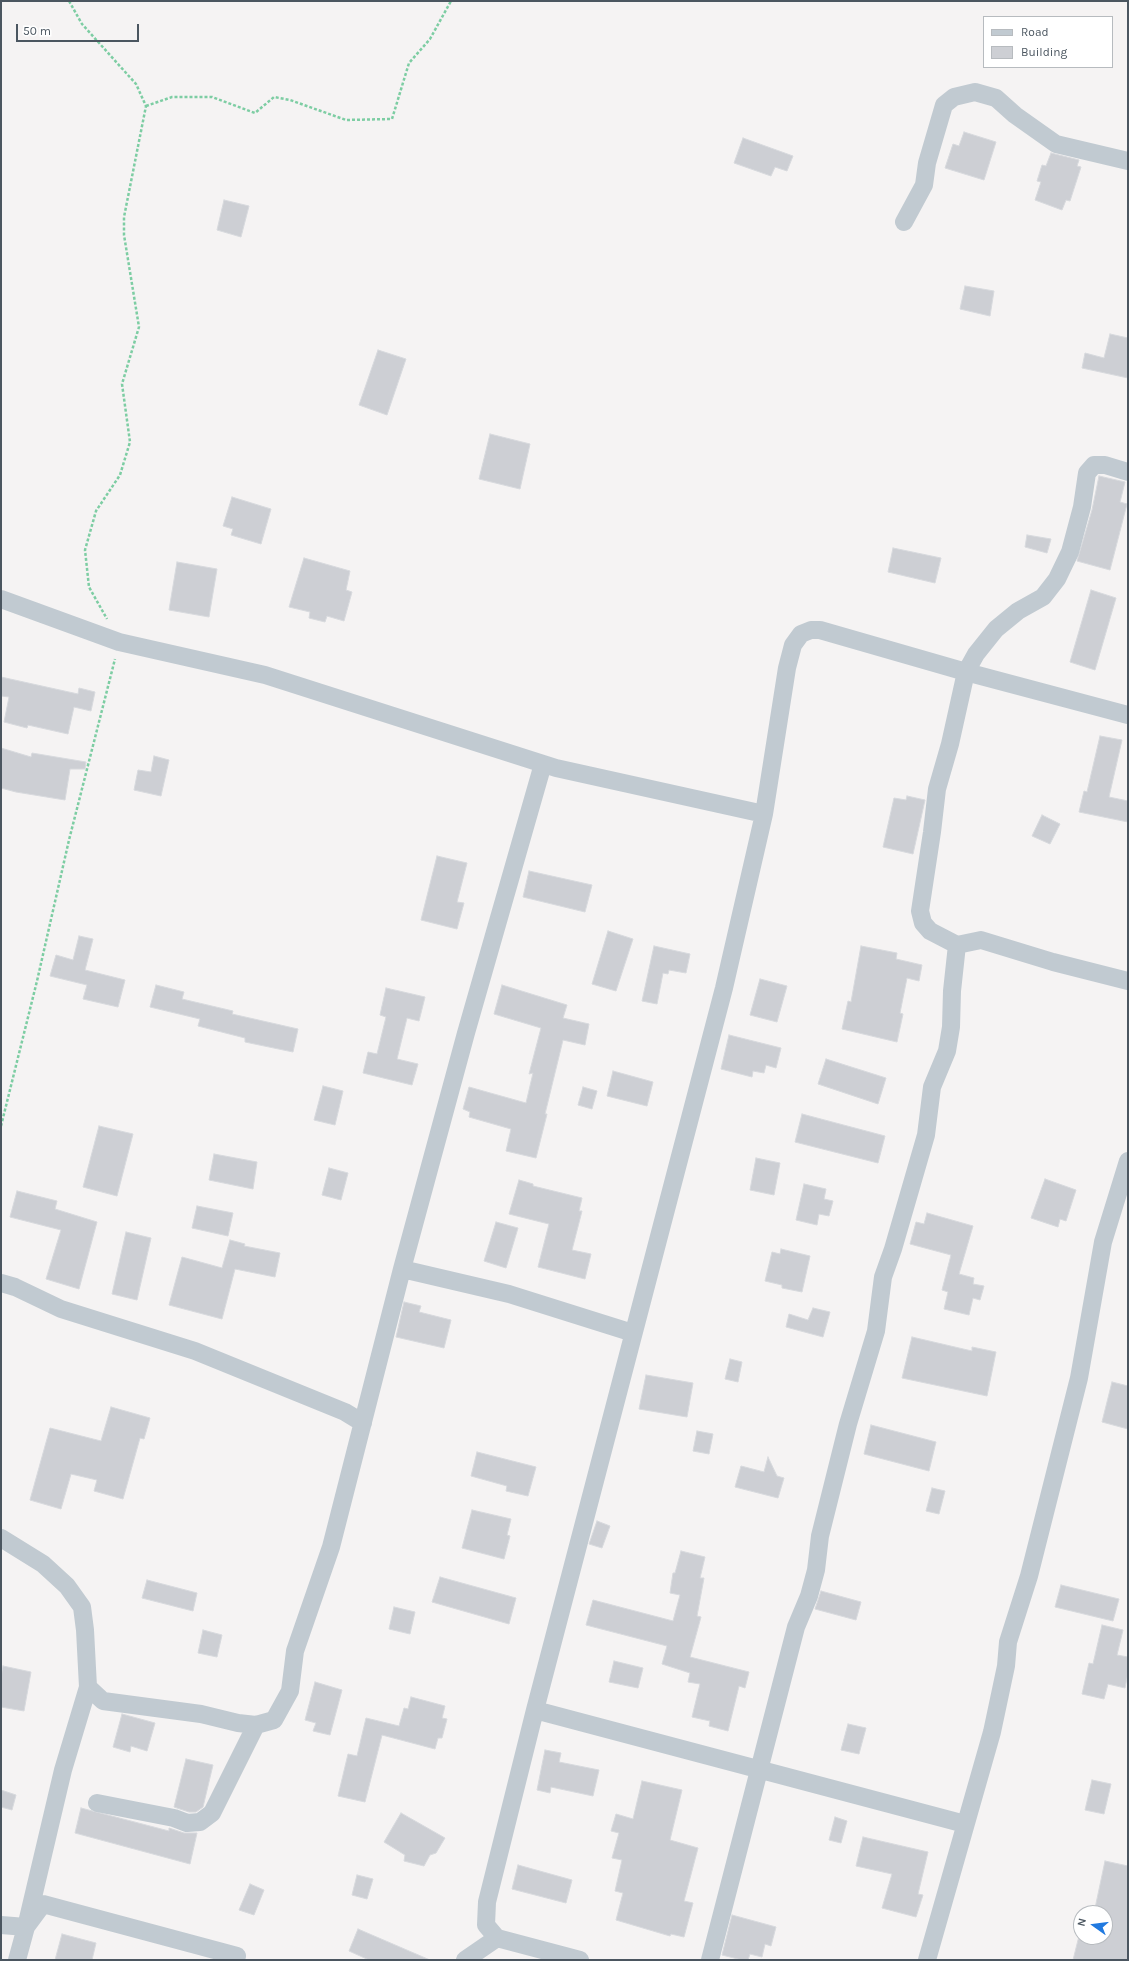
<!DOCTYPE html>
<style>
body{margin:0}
#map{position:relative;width:1129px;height:1961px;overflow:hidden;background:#f5f3f3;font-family:Karla,sans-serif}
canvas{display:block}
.frame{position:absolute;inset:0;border:2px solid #4b5660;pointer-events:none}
.legend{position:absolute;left:983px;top:16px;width:130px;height:52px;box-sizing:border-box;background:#fff;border:1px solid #b7bbbf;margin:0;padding:5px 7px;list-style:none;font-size:12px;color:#4b5660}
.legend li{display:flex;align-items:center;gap:8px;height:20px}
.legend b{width:20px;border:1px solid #b7bbbf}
.north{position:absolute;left:1073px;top:1905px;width:40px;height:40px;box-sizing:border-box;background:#fff;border:1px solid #b7bbbf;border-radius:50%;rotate:284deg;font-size:11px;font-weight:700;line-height:16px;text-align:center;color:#4b5660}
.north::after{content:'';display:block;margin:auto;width:14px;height:18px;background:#217ae0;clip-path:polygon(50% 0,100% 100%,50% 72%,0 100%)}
.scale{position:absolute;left:16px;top:24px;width:123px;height:18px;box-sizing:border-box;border:2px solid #4b5660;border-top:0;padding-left:5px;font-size:12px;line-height:14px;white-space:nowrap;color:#4b5660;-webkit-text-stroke:3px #fff;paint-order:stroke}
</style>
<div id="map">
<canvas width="1129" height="1961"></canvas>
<div class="frame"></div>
<ul class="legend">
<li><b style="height:5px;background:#c1cad1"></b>Road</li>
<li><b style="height:11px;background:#cdcfd4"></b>Building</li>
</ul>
<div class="north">N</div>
<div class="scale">50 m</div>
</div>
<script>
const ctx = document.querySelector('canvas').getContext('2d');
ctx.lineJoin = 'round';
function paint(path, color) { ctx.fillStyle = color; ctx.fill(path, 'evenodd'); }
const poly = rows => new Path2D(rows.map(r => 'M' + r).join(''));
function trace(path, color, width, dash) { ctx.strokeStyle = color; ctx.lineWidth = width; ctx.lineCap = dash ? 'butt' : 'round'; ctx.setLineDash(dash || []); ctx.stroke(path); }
const building = poly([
 [964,132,996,142,984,180,945,168,953,144,959,146,964,132],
 [743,138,793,156,787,171,775,167,771,176,734,163,743,138],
 [1051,153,1079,160,1077,166,1081,167,1070,201,1066,200,1062,210,1035,200,1041,182,1037,181,1042,165,1046,166,1051,153],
 [224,200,249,206,241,237,217,230,224,200],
 [965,286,994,291,990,316,960,309,965,286],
 [1110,334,1128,338,1128,378,1082,368,1085,353,1104,358,1110,334],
 [378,350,406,359,387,415,359,405,378,350],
 [490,434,530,444,520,489,479,479,490,434],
 [1099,476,1125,482,1120,502,1127,504,1110,570,1077,561,1092,510,1099,476],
 [232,497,271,509,261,544,231,535,233,529,223,526,232,497],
 [1027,535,1051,539,1047,553,1025,547,1027,535],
 [893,548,941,558,935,583,888,572,893,548],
 [304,558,350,571,346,590,352,592,344,621,327,616,325,622,309,618,310,612,289,607,304,558],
 [177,562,217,569,209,617,169,610,177,562],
 [1091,590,1116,598,1095,670,1070,662,1091,590],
 [1,677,78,694,79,688,95,692,91,711,74,707,68,734,28,725,27,728,4,722,9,697,1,696,1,677],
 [1100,736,1122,740,1109,797,1128,801,1128,822,1079,812,1084,791,1087,792,1100,736],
 [1,748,31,757,32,753,86,762,85,769,70,769,65,800,16,792,1,788,1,748],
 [154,756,169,760,161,796,134,790,138,770,151,772,154,756],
 [907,796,925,800,913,854,883,847,894,798,906,800,907,796],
 [1042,815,1060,824,1050,844,1032,836,1042,815],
 [437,856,467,863,457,902,464,903,457,929,421,920,437,856],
 [529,871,592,885,585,912,523,897,529,871],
 [608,931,633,939,616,991,592,984,608,931],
 [79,936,93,939,85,970,125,980,118,1007,83,999,87,985,50,976,56,955,73,960,79,936],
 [654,946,690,954,686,973,669,970,668,974,663,973,657,1004,642,1001,654,946],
 [861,946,897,953,896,959,922,965,919,981,907,978,900,1013,903,1014,897,1042,842,1029,848,1001,851,1002,861,946],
 [760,979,787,986,777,1022,750,1015,760,979],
 [156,985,184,992,182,999,233,1011,232,1014,298,1029,293,1052,245,1042,245,1038,198,1026,200,1019,150,1007,156,985],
 [502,985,567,1005,563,1018,589,1024,585,1045,563,1040,545,1114,547,1114,536,1158,506,1151,511,1129,469,1117,470,1112,463,1109,469,1087,526,1103,533,1073,529,1074,541,1028,494,1014,502,985],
 [386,988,425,997,419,1021,407,1018,397,1059,418,1064,412,1085,363,1073,368,1052,377,1054,386,1017,380,1015,386,988],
 [729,1035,781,1048,776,1068,766,1065,764,1073,753,1071,752,1077,721,1069,729,1035],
 [826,1059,886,1078,878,1104,818,1084,826,1059],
 [613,1071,653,1082,647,1106,607,1096,613,1071],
 [323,1086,343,1091,335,1125,314,1120,323,1086],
 [583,1087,597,1091,592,1109,578,1105,583,1087],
 [802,1114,885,1136,878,1163,795,1142,802,1114],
 [99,1126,133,1134,117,1196,83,1187,99,1126],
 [214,1154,257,1162,253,1189,209,1180,214,1154],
 [756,1158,780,1163,774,1195,750,1190,756,1158],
 [329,1168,348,1173,341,1200,322,1195,329,1168],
 [1045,1179,1076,1190,1066,1221,1060,1219,1058,1227,1031,1218,1045,1179],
 [519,1180,533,1184,533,1186,582,1198,579,1211,582,1211,572,1250,591,1254,585,1279,538,1267,549,1224,509,1214,519,1180],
 [804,1184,826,1189,824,1199,833,1201,829,1216,819,1214,817,1225,796,1220,804,1184],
 [17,1191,57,1201,55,1209,97,1222,79,1289,46,1279,61,1230,10,1217,17,1191],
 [197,1206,233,1213,228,1236,192,1228,197,1206],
 [927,1213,973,1226,959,1274,974,1278,973,1284,984,1286,980,1300,973,1298,969,1315,944,1309,948,1292,942,1290,951,1255,910,1244,916,1222,924,1224,927,1213],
 [496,1222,518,1228,506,1268,484,1261,496,1222],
 [126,1232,151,1238,137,1300,112,1294,126,1232],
 [230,1240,245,1244,244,1246,280,1253,275,1277,235,1269,222,1319,169,1305,182,1257,222,1268,230,1240],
 [781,1249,810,1256,802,1292,782,1288,782,1285,765,1281,772,1252,780,1254,781,1249],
 [404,1302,421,1306,419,1312,451,1320,444,1348,396,1337,404,1302],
 [813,1308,830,1312,823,1337,786,1327,789,1314,808,1320,813,1308],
 [912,1337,972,1351,972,1347,996,1352,987,1396,902,1378,912,1337],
 [730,1359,742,1362,738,1382,725,1379,730,1359],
 [646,1375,693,1383,687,1417,639,1409,646,1375],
 [1112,1382,1128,1386,1128,1429,1102,1422,1112,1382],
 [111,1407,150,1418,144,1439,140,1438,123,1499,94,1491,97,1480,71,1474,61,1509,30,1500,50,1428,101,1441,111,1407],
 [871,1425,936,1442,929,1471,864,1454,871,1425],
 [697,1431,713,1434,709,1454,693,1451,697,1431],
 [477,1452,536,1467,528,1496,506,1491,507,1486,471,1476,477,1452],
 [768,1457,777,1476,784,1478,778,1498,735,1487,741,1466,764,1472,768,1457],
 [932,1488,945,1491,939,1514,926,1511,932,1488],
 [472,1510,511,1519,507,1535,510,1536,504,1559,462,1548,472,1510],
 [597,1521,610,1526,602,1548,589,1544,597,1521],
 [681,1551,705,1557,700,1578,704,1578,697,1616,701,1617,690,1657,749,1672,745,1688,739,1686,728,1731,709,1726,710,1721,692,1717,700,1684,688,1682,690,1673,662,1664,667,1646,586,1625,593,1600,673,1621,680,1595,670,1593,673,1573,675,1573,681,1551],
 [440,1577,516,1598,509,1624,432,1602,440,1577],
 [147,1580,197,1593,193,1611,142,1598,147,1580],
 [1061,1585,1119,1599,1113,1621,1055,1607,1061,1585],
 [821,1591,861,1602,856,1620,815,1609,821,1591],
 [394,1607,415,1612,410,1634,389,1629,394,1607],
 [1102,1625,1123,1630,1117,1655,1128,1657,1128,1673,1125,1688,1108,1684,1104,1699,1082,1694,1089,1663,1093,1664,1102,1625],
 [203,1630,222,1635,217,1657,198,1653,203,1630],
 [614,1661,643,1668,638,1688,609,1682,614,1661],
 [3,1666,31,1672,24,1711,1,1707,1,1677,3,1666],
 [315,1682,342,1690,330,1735,313,1731,316,1723,305,1720,315,1682],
 [411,1697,445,1706,442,1718,447,1719,442,1738,438,1738,435,1749,382,1735,365,1802,338,1796,348,1754,357,1756,366,1718,399,1726,404,1708,408,1709,411,1697],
 [122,1714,155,1723,147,1751,131,1746,130,1752,113,1747,122,1714],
 [848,1724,866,1728,859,1754,841,1750,848,1724],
 [545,1750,561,1753,559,1762,599,1770,593,1796,551,1787,550,1793,537,1790,545,1750],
 [186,1759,213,1765,203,1807,196,1812,189,1812,174,1807,186,1759],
 [1092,1780,1111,1784,1104,1814,1085,1810,1092,1780],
 [642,1781,682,1790,670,1840,698,1848,684,1901,693,1903,684,1937,671,1934,670,1936,616,1920,623,1893,615,1891,622,1860,612,1858,619,1833,611,1831,616,1814,633,1819,642,1781],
 [1,1790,16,1795,12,1810,1,1807,1,1790],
 [81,1808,169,1831,169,1828,184,1833,197,1833,190,1864,75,1833,81,1808],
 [401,1813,445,1838,436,1853,430,1855,424,1866,404,1861,405,1855,384,1842,401,1813],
 [835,1817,847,1821,841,1843,829,1840,835,1817],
 [863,1837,928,1852,918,1894,923,1895,916,1917,882,1908,892,1874,856,1866,863,1837],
 [1105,1861,1128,1866,1128,1960,1073,1960,1080,1932,1081,1937,1105,1937,1105,1913,1094,1913,1105,1861],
 [518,1865,572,1880,566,1903,512,1889,518,1865],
 [357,1875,373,1879,367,1899,352,1895,357,1875],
 [250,1884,264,1890,254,1915,239,1910,250,1884],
 [732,1915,776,1927,771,1946,765,1944,762,1957,750,1954,748,1960,742,1960,722,1955,732,1915],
 [358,1929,430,1960,369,1960,349,1951,358,1929],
 [62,1934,96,1943,92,1960,55,1960,62,1934]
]);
const path = poly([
 [69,1,82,24,136,84,146,106,124,217,124,235,139,327,122,384,130,442,120,475,96,511,85,550,89,587,107,619],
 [146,106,172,97,212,97,255,113,274,97,290,100,346,120,392,119,409,63,430,39,451,1],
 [1,1126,37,981,69,840,115,659]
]);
const minor = poly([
 [904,222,924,185,927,163,944,105,954,97,975,92,996,98,1015,115,1056,144,1128,161],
 [1128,472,1105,465,1094,465,1087,473,1082,507,1070,552,1057,579,1043,597,1018,611,996,629,976,654,966,672,950,744,937,789,932,832,920,911,923,923,930,931,957,945,981,940,1053,962,1128,981],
 [1,599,119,642,265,675,556,768,764,814],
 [402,1269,509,1294,633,1333],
 [1,1283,15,1287,61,1309,195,1351,345,1412,363,1423],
 [1,1538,43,1564,67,1586,82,1607,85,1630,88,1687,103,1701,201,1714,238,1723,256,1725,274,1720,290,1691,295,1651,331,1547,402,1269,466,1033,543,764],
 [88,1687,63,1770,26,1927,43,1904,237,1956],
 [535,1710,965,1824],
 [97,1803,174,1818,187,1823,200,1822,212,1813,256,1725],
 [1,1925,26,1927,17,1960],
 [465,1960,497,1938],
 [580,1960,497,1938,486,1925,487,1902,535,1710,724,988,764,814,787,668,793,645,801,634,811,630,820,630,966,672,1128,715],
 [710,1960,796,1627,809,1596,816,1570,820,1536,848,1424,876,1331,883,1277,893,1249,926,1135,932,1087,947,1051,951,1027,952,991,957,945],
 [927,1960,992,1732,1006,1666,1008,1642,1029,1576,1079,1378,1103,1242,1128,1161]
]);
paint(building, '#cdcfd4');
trace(building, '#d7d9dd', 1);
trace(path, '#7dcda3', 2.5, [3, 2]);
trace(minor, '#c1cad1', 18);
</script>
